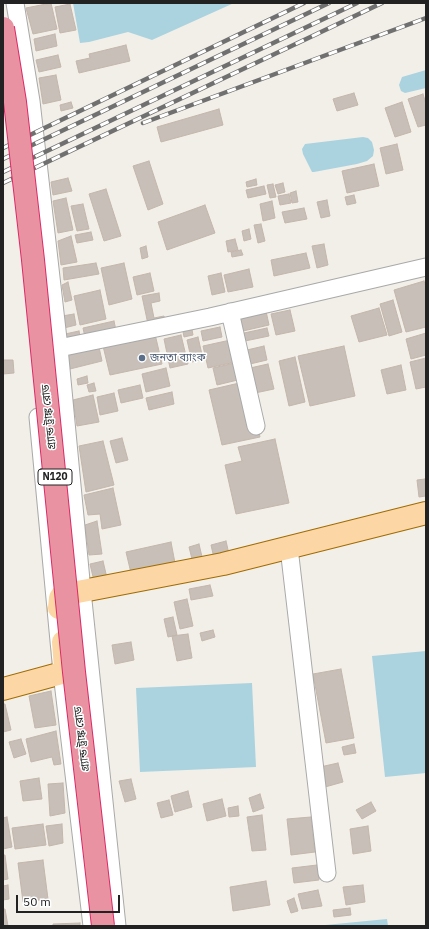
<!DOCTYPE html>
<meta charset="utf-8">
<style>
body{margin:0}
#map{position:relative;width:429px;height:929px;overflow:hidden;background:#f2efe9;font-family:"IBM Plex Sans",sans-serif}
canvas{display:block}
.frame{position:absolute;inset:0;border:4px solid #222;pointer-events:none}
.scale{position:absolute;left:16px;top:895px;width:104px;height:18px;box-sizing:border-box;border:2px solid #222;border-top:0;padding-left:5px;font-size:12px;line-height:14px;white-space:nowrap;color:#222;-webkit-text-stroke:3px #fff;paint-order:stroke}
</style>
<div id="map">
<canvas width="429" height="929"></canvas>
<div class="frame"></div>
<div class="scale">50 m</div>
</div>
<script>
const ctx = document.querySelector('canvas').getContext('2d');
ctx.lineJoin = 'round';
function paint(path, color) { ctx.fillStyle = color; ctx.fill(path, 'evenodd'); }
const poly = rows => new Path2D(rows.map(r => 'M' + r).join(''));
function trace(path, color, width, dash) { ctx.strokeStyle = color; ctx.lineWidth = width; ctx.lineCap = dash ? 'butt' : 'round'; ctx.setLineDash(dash || []); ctx.stroke(path); }
function write(font, color, halo, rows, align = 'center') {
  ctx.font = font + ' "IBM Plex Sans","Noto Sans Bengali",sans-serif'; ctx.lineWidth = 3; ctx.setLineDash([]); ctx.textBaseline = 'middle'; ctx.strokeStyle = halo; ctx.fillStyle = color; for (const [text, x, y, turn = 0] of rows) {
    ctx.save(); ctx.translate(x, y); ctx.rotate((+turn || 0) * Math.PI / 180); ctx.textAlign = isNaN(turn) ? turn : align; if (halo) ctx.strokeText(text, 0, 0); ctx.fillText(text, 0, 0); ctx.restore();
  }
}
const water = poly([
 [73,3,234,3,152,40,128,32,89,42,80,43],
 [426,70,426,88,405,93,401,91,399,85,402,77],
 [363,137,368,138,372,142,374,150,373,156,367,161,357,164,314,172,312,172,303,154,302,149,305,144],
 [426,651,426,773,385,777,372,656],
 [252,683,256,767,140,772,136,688],
 [387,919,388,926,315,926]
]);
const building = poly([
 [51,3,57,29,33,34,26,8,51,3],
 [70,4,76,30,60,33,55,7,70,4],
 [55,34,57,46,36,51,34,39,55,34],
 [126,45,130,61,79,73,76,61,90,58,89,54,126,45],
 [58,55,61,67,39,72,36,60,58,55],
 [56,75,61,100,43,104,39,78,56,75],
 [354,93,358,105,337,111,333,99,354,93],
 [423,94,426,104,426,125,418,127,408,99,423,94],
 [71,102,73,108,61,111,60,105,71,102],
 [402,102,411,132,395,137,385,108,402,102],
 [219,109,223,125,161,142,157,127,219,109],
 [397,144,403,170,386,174,380,148,397,144],
 [149,161,163,204,148,210,133,166,149,161],
 [374,164,379,186,347,193,342,171,374,164],
 [68,178,72,191,53,195,51,182,68,178],
 [256,179,257,185,247,187,246,182,256,179],
 [283,183,285,192,278,194,275,185,283,183],
 [273,184,276,197,270,198,267,185,273,184],
 [264,186,266,194,248,198,246,190,264,186],
 [106,189,121,236,104,241,89,194,106,189],
 [296,191,298,202,292,203,290,193,296,191],
 [289,194,291,203,280,205,278,196,289,194],
 [354,195,356,203,347,205,345,197,354,195],
 [66,198,73,230,58,233,53,201,66,198],
 [327,200,330,216,321,218,317,202,327,200],
 [272,201,275,218,263,221,260,204,272,201],
 [83,204,89,229,77,231,71,206,83,204],
 [205,205,215,233,167,250,158,222,205,205],
 [304,208,307,219,285,223,282,212,304,208],
 [261,224,265,241,258,243,254,225,261,224],
 [249,229,251,239,244,241,242,231,249,229],
 [91,232,93,240,77,243,75,235,91,232],
 [71,236,77,262,61,265,58,241,71,236],
 [235,239,238,250,228,252,226,241,235,239],
 [324,244,328,265,317,268,312,246,324,244],
 [146,246,148,257,142,259,140,248,146,246],
 [241,250,243,255,232,257,231,252,241,250],
 [306,253,310,268,274,276,271,260,306,253],
 [96,263,99,274,64,280,63,268,96,263],
 [124,263,132,299,109,305,101,268,124,263],
 [249,269,253,287,228,292,224,275,249,269],
 [150,273,154,291,137,295,133,277,150,273],
 [221,273,225,292,212,295,208,276,221,273],
 [424,281,426,287,426,327,406,332,394,290,424,281],
 [68,282,72,300,65,302,62,285,68,282],
 [100,290,106,319,80,325,74,296,100,290],
 [159,293,160,301,151,303,154,318,164,316,166,325,149,329,142,296,159,293],
 [393,300,402,332,389,336,380,304,393,300],
 [379,308,387,335,359,342,351,316,379,308],
 [290,310,295,331,276,335,271,314,290,310],
 [266,311,269,325,243,331,240,317,266,311],
 [74,314,76,325,64,328,62,316,74,314],
 [114,321,117,335,86,342,83,328,114,321],
 [191,324,193,335,184,337,182,326,191,324],
 [220,327,222,337,203,341,201,331,220,327],
 [267,328,269,336,245,341,244,333,267,328],
 [79,331,82,345,67,347,65,334,79,331],
 [426,333,426,355,411,359,406,339,426,333],
 [155,334,162,364,110,375,103,346,155,334],
 [181,335,188,364,170,368,164,339,181,335],
 [198,337,203,359,192,362,187,340,198,337],
 [235,339,240,361,208,368,203,346,235,339],
 [264,346,267,360,250,364,247,350,264,346],
 [344,346,355,396,310,406,298,356,344,346],
 [99,347,102,361,70,369,68,354,99,347],
 [295,357,305,402,289,406,279,361,295,357],
 [426,358,426,387,416,389,410,362,426,358],
 [3,360,13,360,14,373,3,374,3,360],
 [243,361,246,378,217,385,213,368,243,361],
 [268,364,274,389,255,393,250,368,268,364],
 [401,365,406,390,387,394,381,370,401,365],
 [166,368,170,386,146,392,142,374,166,368],
 [87,376,88,383,78,385,77,379,87,376],
 [248,381,260,437,222,445,209,390,248,381],
 [94,383,96,391,89,392,87,385,94,383],
 [140,385,143,398,121,403,118,390,140,385],
 [172,392,174,404,149,410,146,398,172,392],
 [114,393,118,411,100,415,97,397,114,393],
 [93,395,99,422,77,426,73,400,93,395],
 [122,438,128,460,116,463,110,441,122,438],
 [275,439,289,503,236,514,225,465,242,461,238,447,275,439],
 [103,441,114,485,86,492,79,446,103,441],
 [425,479,426,496,419,497,417,480,425,479],
 [113,488,121,525,102,529,100,514,88,515,84,495,113,488],
 [97,521,102,554,89,555,85,525,97,521],
 [226,541,229,554,214,558,211,545,226,541],
 [171,542,175,563,131,573,126,552,171,542],
 [199,544,203,561,193,563,189,547,199,544],
 [103,561,107,578,94,581,90,564,103,561],
 [210,585,213,596,191,600,189,589,210,585],
 [187,599,193,626,180,629,174,602,187,599],
 [173,617,177,635,168,637,164,619,173,617],
 [213,630,215,637,202,641,200,633,213,630],
 [188,634,192,658,177,661,172,636,188,634],
 [131,642,134,660,115,664,112,645,131,642],
 [341,669,354,738,326,743,313,674,341,669],
 [51,691,56,725,35,728,29,696,51,691],
 [3,704,5,704,11,730,3,732,3,704],
 [56,731,61,764,54,765,52,757,31,762,26,739,56,731],
 [21,739,26,754,14,758,9,742,21,739],
 [354,744,356,753,344,755,342,747,354,744],
 [338,763,343,782,325,787,320,767,338,763],
 [39,778,42,799,23,801,20,781,39,778],
 [131,779,136,799,125,802,119,781,131,779],
 [63,783,65,813,50,816,48,784,63,783],
 [188,791,192,807,175,812,171,796,188,791],
 [260,794,264,808,253,812,249,798,260,794],
 [222,799,226,816,207,821,203,804,222,799],
 [169,800,173,815,161,818,157,803,169,800],
 [371,802,376,811,362,819,356,810,371,802],
 [238,806,239,816,229,817,228,808,238,806],
 [262,815,266,850,252,851,247,817,262,815],
 [7,817,12,847,3,849,3,818,7,817],
 [311,817,315,852,291,855,287,819,311,817],
 [43,824,46,845,15,849,12,828,43,824],
 [62,824,63,843,49,846,46,826,62,824],
 [368,826,371,851,353,854,350,829,368,826],
 [3,855,5,855,8,879,3,880,3,855],
 [43,860,48,899,23,902,18,863,43,860],
 [317,865,319,880,294,883,292,868,317,865],
 [266,881,270,905,233,911,230,887,266,881],
 [8,885,9,899,3,900,3,886,8,885],
 [363,885,365,902,346,905,343,887,363,885],
 [318,890,322,906,302,909,298,894,318,890],
 [294,898,298,911,291,913,287,901,294,898],
 [350,908,351,915,334,917,333,910,350,908],
 [3,909,5,909,8,926,3,926,3,909],
 [80,923,80,926,53,926,53,924,80,923]
]);
const minor = poly([
 [15,3,31,101,59,348,82,591,117,926],
 [230,312,256,426],
 [59,348,210,317,426,267],
 [38,417,62,673,92,926],
 [289,548,327,873]
]);
const major = poly([
 [59,608,60,598,62,595,223,564,426,513],
 [3,689,62,673,65,668,63,642]
]);
const rail = poly([
 [143,123,426,18],
 [3,148,304,3],
 [3,159,329,3],
 [3,172,357,3],
 [3,183,382,3]
]);
const highwayBridge = poly([
 [3,28,15,102,33,260,74,672,103,926]
]);
const markers = [
 [142,358,4,"#5c6f8a"]
];
const shields = [
 [55,477,34]
];
const shieldNames = [
 ["N120",55,477]
];
const serviceNames = [
 ["জনতা ব্যাংক",150,358]
];
const streetNames = [
 ["গ্র্যান্ড ট্রাঙ্ক রোড",49,417,-96],
 ["গ্র্যান্ড ট্রাঙ্ক রোড",82,739,-97]
];
paint(water, '#aad3df');
paint(building, '#c7bfb8');
trace(building, '#c4b6ab', 1);
trace(minor, '#a9a9a9', 19);
trace(major, '#a06b00', 24);
trace(minor, '#fff', 17);
trace(major, '#fcd6a4', 22);
trace(rail, '#707070', 4.5);
trace(rail, '#fff', 3, [9]);
trace(highwayBridge, '#dc2a67', 24, []);
trace(highwayBridge, '#e892a2', 22);
for (const [x, y, r, color] of markers) { const dot = new Path2D(); dot.arc(x, y, r, 0, 2 * Math.PI); ctx.fillStyle = color; ctx.fill(dot); trace(dot, '#fff', 1.5); }
for (const [x, y, w] of shields) { const box = new Path2D(); box.roundRect(x - w / 2, y - 8, w, 16, 3); ctx.fillStyle = '#fff'; ctx.fill(box); trace(box, '#222', 1); }
write('bold 10px', '#222', null, shieldNames);
write('11px', '#4e5e75', '#fff', serviceNames, 'left');
write('11px', '#222', '#fff', streetNames);
</script>
